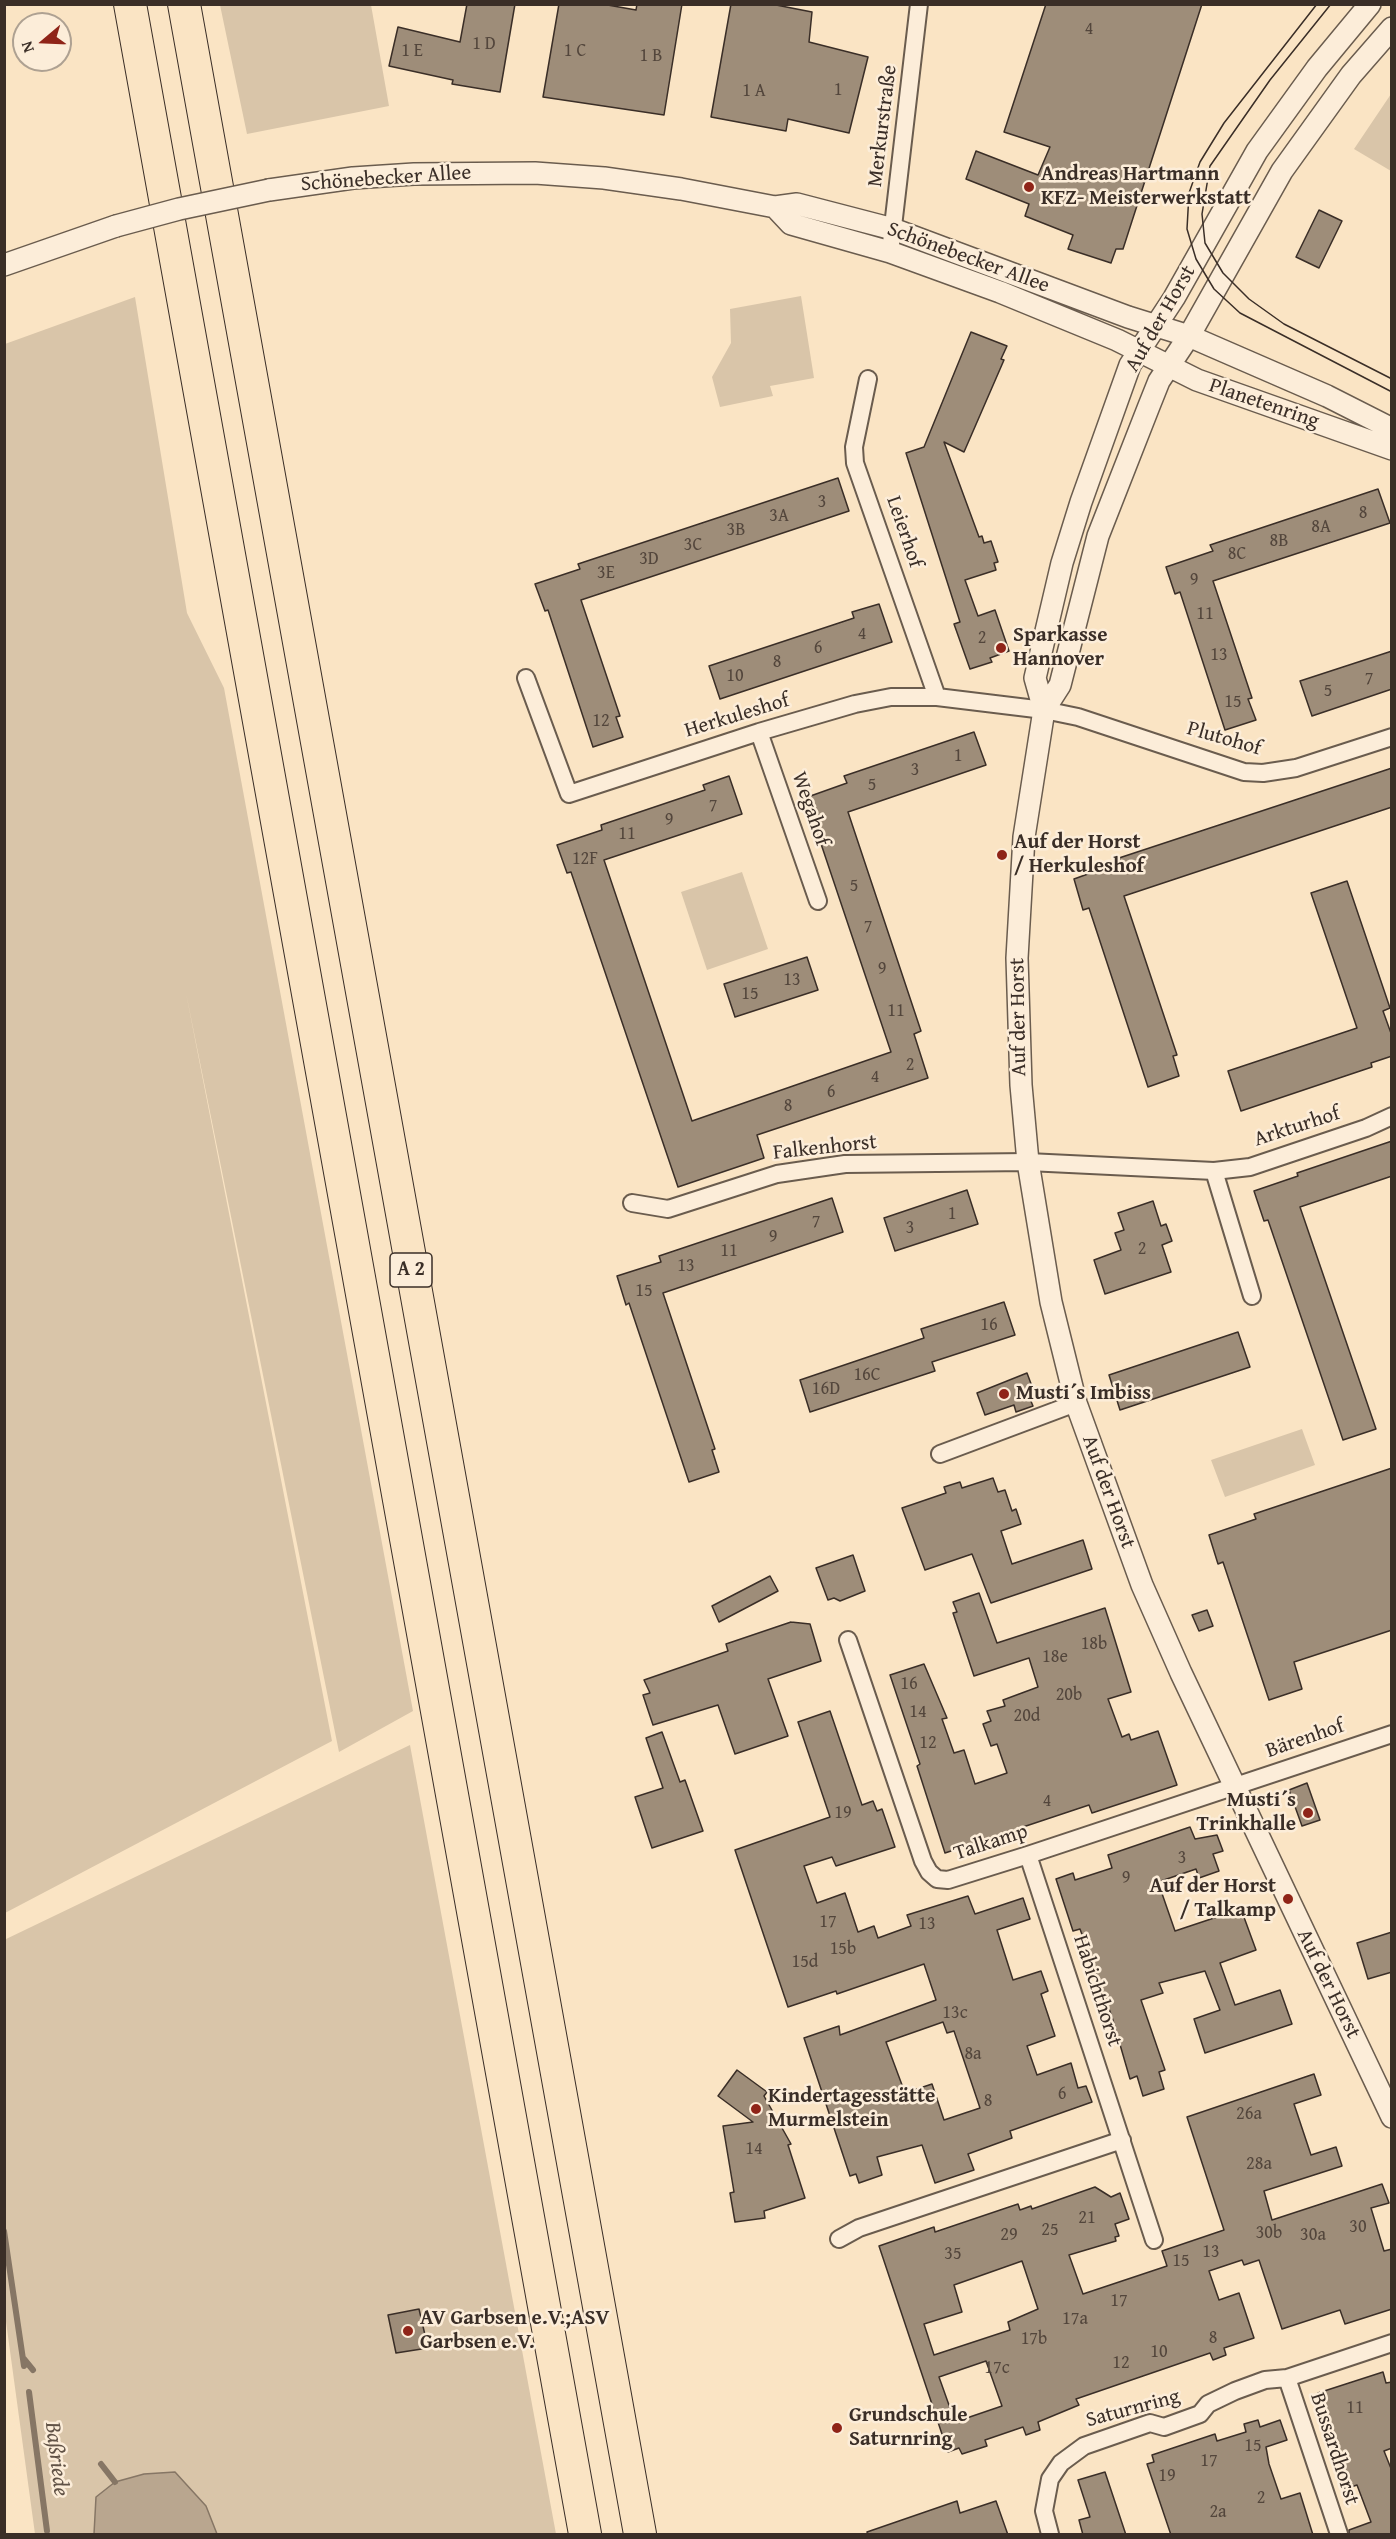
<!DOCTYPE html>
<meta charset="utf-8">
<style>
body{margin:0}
#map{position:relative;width:1396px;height:2539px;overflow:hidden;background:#fae4c4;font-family:"Gentium Book Plus",serif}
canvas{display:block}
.frame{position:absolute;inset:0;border:6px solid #3a2e27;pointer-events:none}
.north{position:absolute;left:12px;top:12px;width:60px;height:60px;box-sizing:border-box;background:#fcedd9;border:2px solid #aea192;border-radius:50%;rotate:251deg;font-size:16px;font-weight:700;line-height:24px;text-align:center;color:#3a2e27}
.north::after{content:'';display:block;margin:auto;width:21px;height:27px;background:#8f2418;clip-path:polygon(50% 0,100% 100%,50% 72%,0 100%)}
</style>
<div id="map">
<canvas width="1396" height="2539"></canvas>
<div class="frame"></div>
<div class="north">N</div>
</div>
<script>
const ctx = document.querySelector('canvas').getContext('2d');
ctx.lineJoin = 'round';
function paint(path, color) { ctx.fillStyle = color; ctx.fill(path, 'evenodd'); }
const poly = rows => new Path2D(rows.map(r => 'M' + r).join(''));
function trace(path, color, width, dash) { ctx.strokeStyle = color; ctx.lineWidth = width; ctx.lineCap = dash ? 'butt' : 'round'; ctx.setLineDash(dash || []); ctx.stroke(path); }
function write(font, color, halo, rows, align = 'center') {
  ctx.font = font + ' "Gentium Book Plus",serif'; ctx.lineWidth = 5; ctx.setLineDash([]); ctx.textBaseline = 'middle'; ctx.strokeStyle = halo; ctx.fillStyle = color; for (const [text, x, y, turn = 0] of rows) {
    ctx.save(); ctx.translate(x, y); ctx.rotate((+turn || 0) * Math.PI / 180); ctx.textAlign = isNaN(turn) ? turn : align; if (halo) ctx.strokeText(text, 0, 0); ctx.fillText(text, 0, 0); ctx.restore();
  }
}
const green = poly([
 [220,5,371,5,389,106,247,134],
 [1391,94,1391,171,1354,149],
 [801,296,814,378,770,386,773,396,720,407,712,377,731,343,730,309],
 [135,297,187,613,224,688,413,1711,339,1752,186,993,332,1741,5,1913,5,344],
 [742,872,768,949,707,970,681,892],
 [1302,1429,1315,1465,1225,1497,1211,1460],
 [410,1745,556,2534,35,2534,4,2307,4,1940]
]);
const water = poly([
 [175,2472,206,2506,217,2534,94,2534,96,2497,115,2482,144,2474,175,2472]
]);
const stream = poly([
 [4,2231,24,2366],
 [24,2359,33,2370],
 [29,2392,47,2531],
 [101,2464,115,2482]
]);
const building = poly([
 [467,4,515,4,500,92,452,84,453,80,389,66,398,27,460,42,467,4],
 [559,4,602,4,636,10,637,4,682,4,664,115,543,97,559,4],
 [731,4,771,4,812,12,809,42,868,57,849,133,788,119,786,131,711,117,731,4],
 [1046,4,1202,4,1123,249,1116,249,1111,263,1068,249,1073,235,1025,216,1029,204,966,179,976,151,1038,175,1050,147,1004,132,1046,4],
 [1319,210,1342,221,1319,268,1296,257,1319,210],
 [971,332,1007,346,1001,359,1004,360,964,452,944,442,979,537,982,536,984,543,991,541,998,562,994,563,996,570,965,580,978,616,995,610,1009,651,990,658,992,662,970,669,954,624,960,622,906,453,924,447,971,332],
 [838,478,849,511,581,600,620,716,616,717,623,737,593,747,548,610,545,611,535,584,580,569,578,564,838,478],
 [1378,489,1390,523,1213,581,1252,698,1248,699,1256,720,1225,730,1180,592,1175,594,1166,567,1213,551,1210,545,1378,489],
 [879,604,892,642,720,699,709,666,854,618,852,612,879,604],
 [1392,651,1392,689,1312,716,1300,681,1392,651],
 [974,732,986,765,848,812,921,1031,914,1034,928,1078,757,1135,764,1158,678,1187,571,872,567,873,557,845,602,830,601,825,705,790,703,785,729,776,742,814,604,860,692,1121,891,1052,814,823,810,824,802,799,847,783,844,776,974,732],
 [1392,768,1392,807,1124,896,1177,1055,1173,1056,1179,1076,1148,1087,1089,908,1083,910,1074,879,1121,862,1119,858,1392,768],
 [1347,881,1390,1008,1383,1011,1392,1036,1392,1056,1371,1063,1372,1067,1241,1111,1228,1071,1357,1028,1311,893,1347,881],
 [807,957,818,990,735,1017,724,984,807,957],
 [1392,1141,1392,1176,1300,1207,1376,1429,1343,1440,1268,1220,1264,1221,1254,1191,1298,1176,1297,1173,1392,1141],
 [967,1190,978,1224,895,1251,884,1218,967,1190],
 [832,1198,843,1232,663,1293,715,1449,712,1450,719,1472,689,1482,629,1303,626,1305,617,1276,661,1262,659,1256,832,1198],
 [1153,1201,1161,1226,1166,1224,1172,1241,1162,1245,1171,1272,1105,1294,1094,1260,1121,1250,1115,1233,1124,1230,1118,1213,1153,1201],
 [1004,1302,1015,1335,932,1362,935,1371,810,1412,800,1380,924,1338,921,1329,1004,1302],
 [1238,1332,1250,1367,1120,1410,1109,1375,1238,1332],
 [1027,1373,1036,1397,1030,1399,1033,1406,1016,1412,1014,1405,985,1415,977,1393,1027,1373],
 [1392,1468,1392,1630,1294,1662,1302,1689,1269,1700,1223,1562,1218,1564,1209,1535,1256,1519,1254,1514,1392,1468],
 [993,1478,998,1492,1005,1490,1012,1511,1016,1509,1021,1524,1001,1531,1012,1564,1083,1540,1092,1569,991,1603,972,1554,925,1570,902,1508,946,1493,944,1487,960,1482,962,1488,993,1478],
 [853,1555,865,1591,840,1601,834,1598,828,1600,816,1568,853,1555],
 [770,1576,778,1591,719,1622,712,1606,770,1576],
 [979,1593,997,1643,1105,1608,1131,1692,1108,1699,1122,1737,1129,1734,1131,1740,1158,1731,1177,1785,1092,1813,1089,1805,945,1853,917,1766,920,1764,890,1675,924,1664,947,1718,942,1719,954,1753,964,1750,975,1784,1007,1773,997,1744,991,1746,983,1724,991,1721,987,1711,1005,1706,1003,1700,1038,1687,1029,1658,974,1676,953,1613,957,1612,953,1602,979,1593],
 [1207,1610,1213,1626,1199,1631,1192,1615,1207,1610],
 [791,1622,810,1624,821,1661,768,1679,788,1736,735,1754,718,1705,653,1725,643,1695,650,1693,644,1680,728,1651,726,1644,791,1622],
 [830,1711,862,1805,873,1801,877,1811,882,1809,895,1847,836,1866,832,1857,804,1866,817,1903,845,1893,858,1932,874,1926,878,1938,911,1926,907,1915,968,1896,975,1914,1023,1898,1030,1919,997,1930,1013,1980,1041,1971,1048,1991,1041,1994,1055,2036,1027,2046,1037,2075,1071,2063,1078,2088,1086,2086,1092,2102,1010,2131,1012,2138,968,2154,974,2170,935,2183,922,2145,877,2157,882,2175,859,2183,856,2174,850,2176,804,2038,839,2026,840,2035,936,2000,924,1964,837,1994,836,1991,788,2007,735,1850,830,1817,798,1722,830,1711],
 [943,2022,947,2033,954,2031,980,2108,944,2120,932,2084,905,2093,886,2042,943,2022],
 [662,1732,680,1782,685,1780,703,1831,652,1848,635,1797,663,1788,646,1738,662,1732],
 [1307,1783,1320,1820,1302,1826,1289,1790,1307,1783],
 [1190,1827,1195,1839,1217,1835,1223,1851,1213,1854,1219,1871,1199,1878,1196,1869,1158,1882,1175,1931,1241,1909,1256,1950,1220,1963,1235,2005,1280,1990,1292,2024,1205,2053,1194,2019,1220,2010,1205,1971,1159,1983,1163,1993,1141,2000,1165,2070,1159,2072,1164,2089,1143,2096,1137,2076,1130,2079,1112,2017,1080,1929,1073,1931,1056,1879,1073,1873,1075,1880,1112,1868,1108,1855,1190,1827],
 [1392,1932,1392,1972,1368,1979,1357,1943,1392,1932],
 [737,2070,767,2092,764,2096,791,2144,788,2145,805,2198,764,2211,765,2218,735,2222,730,2193,734,2192,723,2126,753,2122,718,2096,737,2070],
 [1314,2074,1321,2095,1294,2104,1311,2155,1336,2147,1342,2166,1264,2191,1272,2220,1382,2184,1389,2203,1371,2208,1384,2251,1392,2249,1392,2309,1345,2324,1340,2310,1282,2329,1259,2260,1244,2265,1242,2260,1209,2271,1219,2300,1239,2293,1254,2338,1224,2348,1226,2355,1213,2360,1210,2353,1076,2399,1079,2405,1038,2422,1040,2430,1026,2435,1023,2427,985,2440,987,2446,962,2454,959,2448,948,2452,879,2246,934,2227,935,2232,1018,2204,1020,2210,1031,2206,1032,2209,1095,2187,1111,2197,1120,2193,1129,2219,1115,2224,1119,2236,1115,2237,1116,2241,1069,2255,1083,2294,1167,2266,1162,2251,1224,2230,1187,2117,1314,2074],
 [1022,2261,1038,2309,1008,2322,1010,2330,934,2355,924,2324,962,2312,954,2285,1022,2261],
 [986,2361,1002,2406,955,2422,939,2377,986,2361],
 [419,2309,428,2348,396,2353,388,2315,419,2309],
 [1383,2372,1386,2383,1392,2382,1392,2448,1384,2451,1392,2471,1392,2535,1349,2535,1349,2530,1371,2522,1357,2485,1345,2489,1331,2450,1337,2448,1318,2393,1383,2372],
 [1258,2420,1260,2427,1280,2420,1287,2440,1266,2447,1269,2464,1281,2499,1300,2493,1313,2535,1171,2535,1147,2464,1154,2462,1152,2455,1215,2434,1217,2441,1246,2432,1244,2424,1258,2420],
 [1105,2472,1126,2535,1083,2535,1079,2520,1090,2517,1078,2480,1105,2472],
 [957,2501,960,2513,996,2501,1008,2535,868,2535,867,2532,957,2501]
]);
const minor = poly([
 [890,252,919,4],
 [868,379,854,447,855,463,937,697],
 [526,678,569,794,759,732,855,704,891,697,937,697,1044,710,1078,717,1244,772,1263,773,1296,768,1392,737],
 [759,732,818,901],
 [1214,1171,1252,1296],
 [632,1203,668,1209,777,1174,845,1164,1028,1162,1214,1171,1250,1167,1366,1128,1392,1116],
 [940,1454,1076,1403],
 [848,1640,923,1861,929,1872,937,1879,948,1880,1028,1855,1392,1734],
 [1028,1855,1154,2240],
 [839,2239,859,2228,1122,2140],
 [1287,2378,1339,2534],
 [1050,2534,1044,2511,1050,2479,1061,2463,1084,2446,1150,2423,1164,2427,1200,2414,1208,2404,1235,2391,1265,2380,1287,2378,1392,2343]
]);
const tertiary = poly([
 [1392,28,1351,75,1282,171,1189,336,1159,381,1149,406,1098,536,1060,685,1044,710,1024,837,1017,958,1021,1085,1028,1162,1051,1302,1076,1403,1142,1585,1181,1673,1392,2117],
 [269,190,353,178,414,174,535,173,604,178,681,189,775,207,797,204,893,229,1128,317,1189,336,1327,396,1392,429],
 [775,207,791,224,890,252,1000,292,1117,340,1197,380,1392,449],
 [4,265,116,226],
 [1044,710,1035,678,1062,563,1081,502,1130,365,1174,298,1257,151,1317,68,1370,4]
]);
const motorway = poly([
 [130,4,585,2534],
 [184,4,640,2534]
]);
const tram = poly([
 [1317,4,1224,123,1200,162,1189,193,1187,229,1196,259,1214,289,1240,313,1392,392],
 [1331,4,1270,80,1210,166,1202,214,1205,243,1223,273,1249,299,1284,324,1392,379]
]);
const tertiaryBridge = poly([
 [116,226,179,209,269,190]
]);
const markers = [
 [1029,187,6,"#8f2418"],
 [1001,648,6,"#8f2418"],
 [1002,855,6,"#8f2418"],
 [1004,1394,6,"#8f2418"],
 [1308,1813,6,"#8f2418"],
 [1288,1899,6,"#8f2418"],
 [756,2109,6,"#8f2418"],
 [408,2331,6,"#8f2418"],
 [837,2428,6,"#8f2418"]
];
const numberNames = [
 ["4",1089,29],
 ["1 D",484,44],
 ["1 E",412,51],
 ["1 C",575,51],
 ["1 B",651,56],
 ["1",838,90],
 ["1 A",754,91],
 ["3",822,502],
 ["8",1363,513],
 ["3A",779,516],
 ["8A",1321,527],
 ["3B",736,530],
 ["8B",1279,541],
 ["3C",693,545],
 ["8C",1237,554],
 ["3D",649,559],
 ["3E",606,573],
 ["9",1194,580],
 ["11",1205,614],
 ["4",862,634],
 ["2",982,638],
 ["6",818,648],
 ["13",1219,655],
 ["8",777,662],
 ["10",735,676],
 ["7",1369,679],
 ["5",1328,691],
 ["15",1233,702],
 ["12",601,721],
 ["1",958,756],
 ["3",915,770],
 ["5",872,785],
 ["7",713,806],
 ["9",669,820],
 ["11",627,834],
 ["12F",585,859],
 ["5",854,886],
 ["7",868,927],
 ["9",882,969],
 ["13",792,980],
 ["15",750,994],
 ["11",896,1011],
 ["2",910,1065],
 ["4",875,1077],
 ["6",831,1092],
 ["8",788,1106],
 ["1",952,1214],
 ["7",816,1222],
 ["3",910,1228],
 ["9",773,1237],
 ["2",1142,1249],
 ["11",729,1251],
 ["13",686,1266],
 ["15",644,1291],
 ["16",989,1325],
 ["16C",867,1375],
 ["16D",826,1389],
 ["18b",1094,1644],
 ["18e",1055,1657],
 ["16",909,1684],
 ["20b",1069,1695],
 ["14",918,1712],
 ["20d",1027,1716],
 ["12",928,1743],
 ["4",1047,1801],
 ["19",843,1813],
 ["3",1182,1858],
 ["9",1126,1878],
 ["17",828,1922],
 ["13",927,1924],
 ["15b",843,1949],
 ["15d",805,1962],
 ["13c",955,2013],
 ["8a",973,2054],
 ["6",1062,2094],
 ["8",988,2101],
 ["26a",1249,2114],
 ["14",754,2149],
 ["28a",1259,2164],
 ["21",1087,2218],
 ["30",1358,2227],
 ["25",1050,2230],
 ["30b",1269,2233],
 ["29",1009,2235],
 ["30a",1313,2235],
 ["13",1211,2252],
 ["35",953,2254],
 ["15",1181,2261],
 ["17",1119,2301],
 ["17a",1075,2319],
 ["8",1213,2338],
 ["17b",1034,2339],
 ["10",1159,2352],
 ["12",1121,2363],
 ["17c",997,2368],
 ["11",1355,2408],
 ["15",1253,2446],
 ["17",1209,2461],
 ["19",1167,2476],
 ["2",1261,2498],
 ["2a",1218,2512]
];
const shields = [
 [411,1270,42]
];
const shieldNames = [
 ["A 2",411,1270]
];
const streetNames = [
 ["Merkurstraße",883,126,-83],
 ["Schönebecker Allee",386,179,-4],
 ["Schönebecker Allee",968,258,20],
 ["Auf der Horst",1161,319,-60],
 ["Planetenring",1264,404,19],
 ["Leierhof",904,532,71],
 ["Herkuleshof",737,716,-17],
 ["Plutohof",1224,739,16],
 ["Wegahof",810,809,71],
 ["Auf der Horst",1019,1017,-91],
 ["Arkturhof",1297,1127,-18],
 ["Falkenhorst",825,1148,-6],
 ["Auf der Horst",1108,1492,70],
 ["Bärenhof",1305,1739,-19],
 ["Talkamp",991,1843,-18],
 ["Auf der Horst",1328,1984,64],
 ["Habichthorst",1097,1991,72],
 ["Saturnring",1133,2409,-15],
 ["Bussardhorst",1334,2449,72]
];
const poiNames = [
 ["Andreas Hartmann",1041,175],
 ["KFZ- Meisterwerkstatt",1041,199],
 ["Sparkasse",1013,636],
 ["Hannover",1013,660],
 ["Auf der Horst",1014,843],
 ["/ Herkuleshof",1014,867],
 ["Musti´s Imbiss",1016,1394],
 ["Musti´s",1296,1801,"right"],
 ["Trinkhalle",1296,1825,"right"],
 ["Auf der Horst",1276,1887,"right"],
 ["/ Talkamp",1276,1911,"right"],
 ["Kindertagesstätte",768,2097],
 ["Murmelstein",768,2121],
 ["AV Garbsen e.V.;ASV",420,2319],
 ["Garbsen e.V.",420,2343],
 ["Grundschule",849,2416],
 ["Saturnring",849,2440]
];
const waterNames = [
 ["Baßriede",56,2459,83]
];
paint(green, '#d9c5a9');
paint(water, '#b9a68f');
trace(water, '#867665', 1.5);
trace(stream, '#867665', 6);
paint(building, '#9e8d79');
trace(building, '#3a2e27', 1.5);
trace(minor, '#6a5c4e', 20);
trace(tertiary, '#6a5c4e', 24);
trace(motorway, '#3a2e27', 34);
trace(minor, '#fcedd9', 16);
trace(tertiary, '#fcedd9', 21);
trace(motorway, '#fae4c4', 32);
trace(tram, '#3a2e27', 1.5);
trace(tertiaryBridge, '#6a5c4e', 24, []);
trace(tertiaryBridge, '#fcedd9', 21);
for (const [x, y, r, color] of markers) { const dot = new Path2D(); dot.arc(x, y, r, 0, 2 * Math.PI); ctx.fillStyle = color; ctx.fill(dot); trace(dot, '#fcedd9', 2); }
write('18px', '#53463c', null, numberNames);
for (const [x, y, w] of shields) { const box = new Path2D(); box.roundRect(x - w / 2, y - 17, w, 34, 4.5); ctx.fillStyle = '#fcedd9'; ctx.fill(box); trace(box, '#3a2e27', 1.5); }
write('bold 20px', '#3a2e27', null, shieldNames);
write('21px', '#3a2e27', '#fcedd9', streetNames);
write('bold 21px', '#3a2e27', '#fcedd9', poiNames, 'left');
write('italic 22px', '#605246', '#fcedd9', waterNames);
</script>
